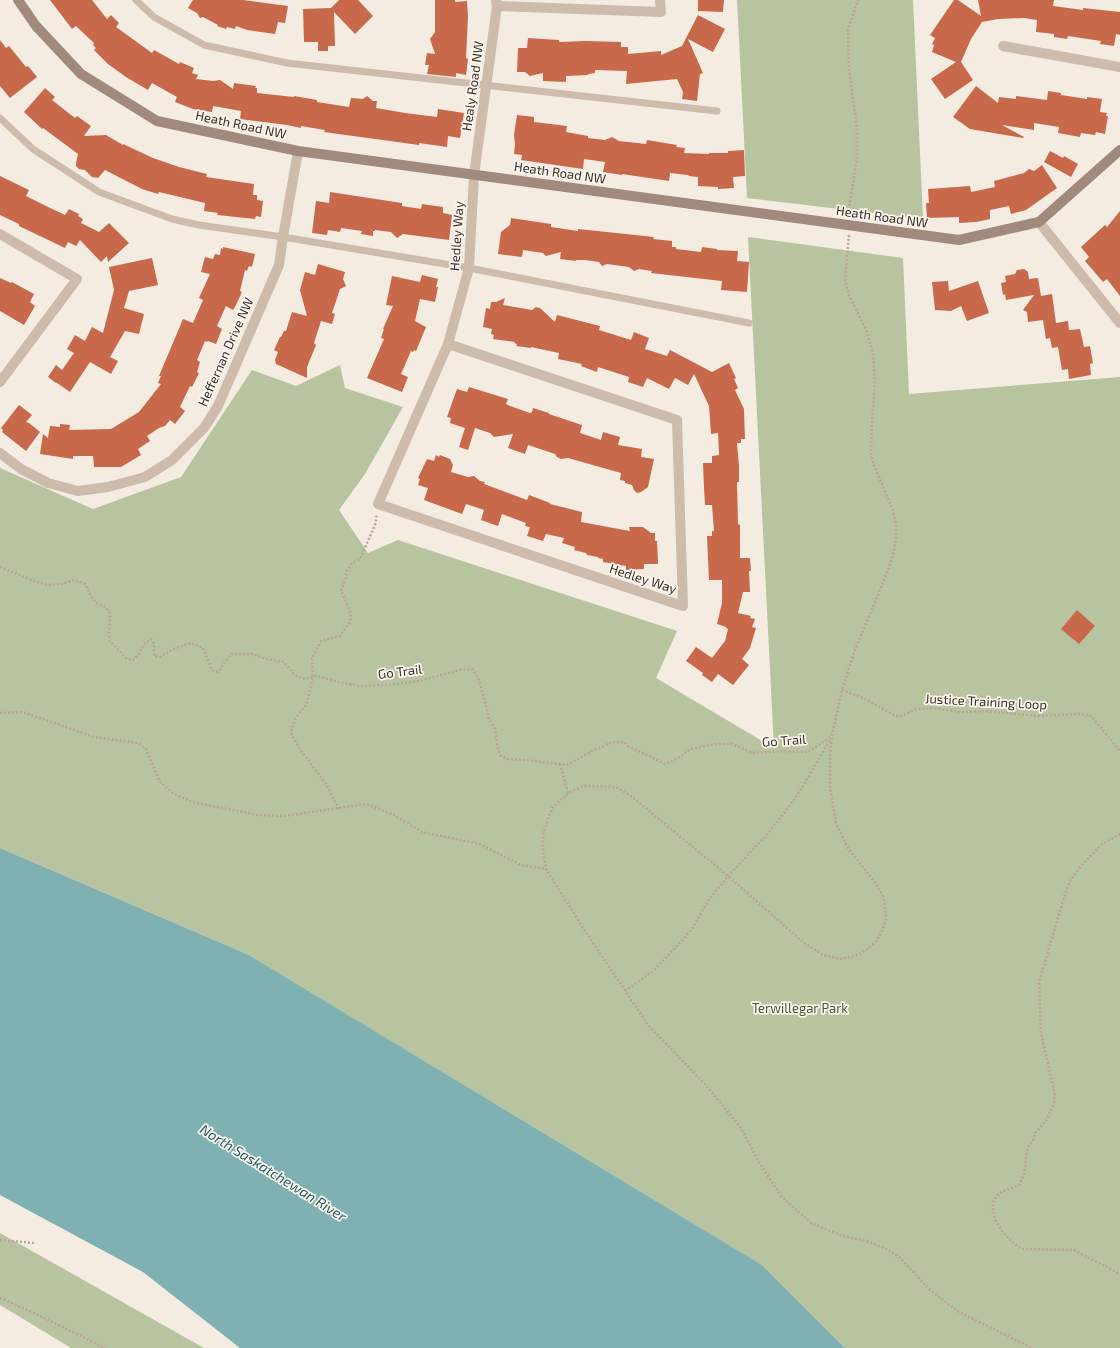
<!DOCTYPE html>
<style>
body{margin:0}
canvas{display:block;background:#f4ebe1}
</style>
<canvas width="1120" height="1348"></canvas>
<script>
const ctx = document.querySelector('canvas').getContext('2d');
ctx.lineJoin = 'round';
function paint(path, color) { ctx.fillStyle = color; ctx.fill(path, 'evenodd'); }
const poly = rows => new Path2D(rows.map(r => 'M' + r).join(''));
function trace(path, color, width, dash) { ctx.strokeStyle = color; ctx.lineWidth = width; ctx.lineCap = dash ? 'butt' : 'round'; ctx.setLineDash(dash || []); ctx.stroke(path); }
function write(font, color, halo, rows, align = 'center') {
  ctx.font = font + ' "Exo 2",sans-serif'; ctx.lineWidth = 3.5; ctx.setLineDash([]); ctx.textBaseline = 'middle'; ctx.strokeStyle = halo; ctx.fillStyle = color; for (const [text, x, y, turn = 0] of rows) {
    ctx.save(); ctx.translate(x, y); ctx.rotate((+turn || 0) * Math.PI / 180); ctx.textAlign = isNaN(turn) ? turn : align; if (halo) ctx.strokeText(text, 0, 0); ctx.fillText(text, 0, 0); ctx.restore();
  }
}
const green = poly([
 [737,0,913,0,923,219,747,198],
 [748,237,903,258,909,394,1120,377,1120,1348,845,1348,762,1265,249,955,0,848,0,468,93,509,181,477,252,370,296,386,340,365,345,388,403,407,365,474,339,510,368,553,398,540,677,631,656,678,774,748],
 [0,1233,204,1348,71,1348,0,1305]
]);
const water = poly([
 [0,848,249,955,762,1265,845,1348,240,1348,143,1272,0,1195]
]);
const building = poly([
 [50,0,92,0,107,19,111,15,119,23,116,27,152,53,154,50,179,64,180,62,194,68,192,73,198,75,196,79,213,81,220,80,233,89,234,83,256,86,255,88,257,88,257,93,294,97,294,96,317,100,317,102,349,107,351,98,363,99,367,96,373,101,377,101,376,108,405,113,437,117,438,109,464,113,460,138,448,136,447,147,419,143,419,145,324,132,325,130,301,126,301,128,287,125,240,119,241,111,213,106,212,112,193,109,175,102,177,97,152,83,148,90,126,77,108,64,94,50,96,48,93,45,94,43,76,26,72,29],
 [193,0,243,0,288,6,285,23,278,22,275,34,247,30,236,26,235,29,227,27,226,29,217,26,218,25,203,17,200,18,197,13,188,8],
 [339,0,358,0,373,16,355,34,334,12,335,46,328,46,328,51,318,51,318,42,304,42,303,9,331,8],
 [435,0,455,0,455,2,467,1,468,17,466,58,468,59,466,75,456,73,456,77,427,74,429,65,425,65,427,53,435,54,430,39,435,32],
 [698,0,724,0,723,12,698,11],
 [954,0,958,0,981,16,978,0,1054,0,1053,6,1083,10,1083,8,1120,12,1120,35,1116,34,1114,46,1100,44,1101,41,1068,36,1067,39,1054,37,1054,34,1036,32,1037,20,1024,18,998,19,982,22,971,39,961,62,973,80,945,99,931,79,956,62,932,52,934,45,932,44,935,38,930,35],
 [698,15,725,29,713,52,688,39,703,73,700,74,697,101,682,99,683,92,677,79,626,84,627,71,595,70,595,73,588,74,588,75,566,76,566,82,543,81,543,73,530,76,525,72,517,72,518,48,527,48,528,38,559,40,559,42,586,41,621,42,621,47,628,47,628,54,661,51,661,55,682,46],
 [0,40,6,48,9,46,26,67,28,66,37,77,10,98,0,86],
 [976,86,998,103,999,97,1016,99,1016,96,1047,100,1048,91,1061,93,1061,95,1087,99,1087,97,1102,99,1100,112,1107,113,1106,116,1108,116,1105,134,1096,132,1095,135,1081,133,1080,137,1058,133,1059,127,1034,123,1034,130,1002,125,1024,137,1023,138,970,129,953,117],
 [45,88,55,97,52,100,75,118,77,116,91,126,84,136,106,135,123,145,123,144,153,158,179,167,207,174,206,177,254,184,253,195,257,195,257,200,263,201,261,217,256,216,255,219,217,215,218,213,204,211,205,203,159,192,158,194,142,189,105,170,98,178,92,177,85,170,79,169,76,166,76,163,78,154,43,128,42,129,24,112],
 [517,115,534,117,534,122,567,126,566,132,588,136,588,138,605,140,612,137,619,141,646,144,647,140,677,145,676,147,685,148,684,153,709,154,709,153,728,153,728,151,744,150,745,176,733,177,734,188,718,189,718,187,698,186,698,177,689,176,688,175,670,173,669,181,622,174,622,175,603,172,605,162,584,159,583,169,521,160,522,155,514,154,515,145,514,135],
 [1050,151,1063,158,1064,156,1078,164,1071,177,1044,162],
 [1042,165,1057,188,1026,210,1011,214,1009,206,990,210,990,219,976,222,959,223,959,217,927,218,926,203,929,203,928,189,970,186,971,192,995,187,994,181,1024,173,1029,169,1034,171],
 [0,176,29,190,26,196,44,205,65,215,69,209,79,214,78,216,83,219,81,223,99,232,109,223,129,243,108,262,107,256,101,262,80,240,76,246,68,242,65,248,19,226,19,224,0,215],
 [330,192,402,203,402,206,421,209,422,204,443,207,443,213,452,215,449,240,403,234,397,238,391,232,375,230,375,231,373,231,373,236,361,234,362,231,341,228,340,232,328,230,327,235,312,233,316,201,329,203],
 [1120,211,1120,296,1107,279,1103,282,1085,261,1089,257,1081,247,1105,225,1107,227],
 [511,218,551,224,551,227,578,231,578,229,654,237,653,239,672,241,672,247,676,247,676,249,701,252,702,247,717,249,717,250,738,251,737,261,749,262,747,292,721,290,722,281,651,273,652,271,639,269,634,271,629,267,607,264,602,266,599,262,585,260,576,260,576,261,560,259,561,252,546,256,543,253,523,250,522,257,498,254,501,232,510,225],
 [223,247,255,254,252,267,249,266,247,271,245,270,240,291,242,292,236,305,233,310,226,306,217,326,222,329,216,344,208,341,207,342,205,341,197,360,200,362,197,372,199,373,192,387,190,386,180,407,185,411,175,424,170,420,165,426,159,428,147,436,150,441,138,449,141,455,121,467,94,467,93,456,73,456,73,459,40,454,43,434,48,438,50,426,60,427,60,424,70,425,69,430,111,429,139,412,161,384,158,383,161,376,159,376,183,319,193,323,203,300,199,298,210,274,201,272,205,257,213,259,215,254,220,255,221,248,223,249],
 [152,258,158,285,129,291,124,308,144,314,139,334,125,331,110,357,118,361,111,374,90,362,70,392,57,383,57,382,56,383,48,377,56,365,62,370,74,353,67,349,75,335,85,341,92,327,103,333,114,290,109,267],
 [318,264,345,272,343,279,346,286,340,289,332,313,335,314,332,324,321,321,314,343,316,345,307,367,307,378,276,364,275,360,278,352,274,350,280,337,281,337,284,331,286,331,292,312,307,316,300,290,305,272,315,275],
 [1024,269,1028,272,1029,279,1038,278,1041,296,1052,294,1056,323,1068,321,1069,330,1080,329,1084,347,1090,346,1093,363,1090,364,1091,375,1069,379,1068,369,1062,370,1058,347,1052,348,1050,338,1046,339,1043,320,1028,322,1027,312,1023,310,1034,295,1006,300,1005,294,1003,295,1001,283,1006,282,1005,276,1015,274,1017,270],
 [422,275,438,279,436,287,438,287,435,302,420,299,415,321,426,327,416,351,414,350,413,352,411,351,401,374,408,377,402,392,367,378,384,339,381,338,384,329,383,329,393,306,386,305,392,276,420,282],
 [0,278,11,283,12,282,34,294,30,302,35,306,24,325,0,311],
 [948,281,949,291,978,281,989,313,967,321,961,306,951,311,935,310,932,282],
 [505,298,503,305,532,310,536,307,540,308,555,322,557,315,600,326,599,330,631,340,634,332,649,338,645,349,667,356,670,350,712,372,729,363,736,378,734,379,738,388,735,390,744,409,745,439,741,439,741,443,737,443,739,466,739,482,737,482,738,524,740,525,740,558,750,558,751,571,749,571,750,592,743,592,738,613,751,616,750,618,755,619,752,627,756,628,750,648,742,659,749,665,733,685,718,674,712,682,702,675,703,673,686,661,696,647,712,658,725,641,728,629,726,628,726,627,717,624,722,603,722,580,709,580,707,536,712,536,712,531,714,531,712,505,705,505,704,488,703,463,712,463,712,456,719,455,718,433,711,434,709,406,694,374,688,385,675,378,669,389,647,378,643,387,628,382,629,377,598,367,597,372,581,366,582,364,558,359,559,353,531,347,531,348,516,346,517,344,514,343,515,342,493,339,494,335,491,334,492,329,483,327,486,308,490,309,491,302,496,302],
 [469,387,508,399,506,404,510,406,530,413,532,412,533,408,549,413,549,414,582,425,580,433,601,440,603,432,620,437,618,445,642,449,641,457,654,459,648,487,641,492,637,493,634,490,632,485,625,483,625,481,620,480,621,473,568,458,561,459,557,457,555,454,528,445,525,454,508,448,513,434,494,437,490,433,475,428,468,450,459,447,465,428,450,423,451,418,447,417,457,389,467,392],
 [19,405,32,415,26,422,29,423,40,432,26,451,2,432,3,430,1,428],
 [436,455,439,457,440,455,450,459,453,465,451,472,468,477,474,476,480,481,485,482,484,484,527,500,529,495,550,503,550,504,582,512,581,522,630,531,629,527,643,527,651,533,655,533,655,541,657,541,658,564,644,564,644,569,626,570,626,566,603,562,603,559,598,558,598,557,587,555,586,553,574,550,575,547,562,543,564,538,546,534,543,541,527,536,530,527,525,526,526,523,502,514,498,526,481,520,484,510,466,504,462,514,424,500,428,488,418,485,420,479,418,478,427,459,434,461],
 [1077,610,1095,626,1079,644,1061,629]
]);
const path = poly([
 [849,214,849,208,857,158,857,129,849,69,848,29,858,0],
 [849,235,845,280,849,295,867,332,873,355,875,382,871,441,871,454,874,465,883,487,892,508,896,524,896,539,893,556,887,573,855,650,842,690,832,736,830,756,830,787,836,823,848,848,876,884,884,898,886,918,883,929,877,940,869,948,860,954,841,959,823,955,804,943,728,876,631,796,616,787,584,786,568,793,552,808,543,834,543,852,546,869,587,934,648,1025,705,1084,741,1128,759,1162,781,1196,811,1223,843,1236,863,1240,885,1248,900,1258,931,1291,959,1312,1032,1348],
 [0,567,34,581,48,585,62,584,74,580,85,584,91,596,96,603,104,606,109,611,110,619,109,631,110,641,127,659,133,660,139,654,143,645,151,639,154,644,154,656,160,657,173,649,191,643,203,648,212,670,218,672,231,654,252,654,266,659,284,662,294,674,302,679,317,676,338,682,360,686,386,685,419,681,460,670,472,669,478,677,485,701,489,719,495,729,498,749,501,756,508,759,524,760,567,765,596,749,613,742,624,742,628,746,665,764,678,758,691,749,715,744,732,744,753,753,783,751,808,752,832,736],
 [842,690,861,697,896,716,901,716,916,709,930,708,962,712,985,711,1037,716,1081,714,1091,716,1120,751],
 [0,713,23,712,94,737,138,743,146,749,160,782,174,794,192,802,258,815,284,816,366,804,392,814,422,832,480,844,521,865,546,869],
 [560,764,568,793],
 [339,809,326,784,299,748,291,733,295,719,307,703,313,677,312,659,321,641,340,636,350,622,351,614,341,590,346,578,347,570,352,563,360,559,375,525,377,514],
 [1120,834,1101,845,1081,866,1070,881,1065,894,1039,982,1041,1033,1055,1095,1054,1103,1046,1121,1035,1133,1033,1141,1028,1147,1027,1152,1024,1175,1019,1185,999,1193,993,1202,993,1211,995,1219,1002,1231,1010,1240,1021,1249,1074,1250,1120,1274],
 [625,991,652,972,683,940,693,927,708,901,728,876,764,838,785,812,800,791,831,738],
 [0,1240,34,1243],
 [0,1298,34,1313,105,1348]
]);
const lane = poly([
 [136,0,154,17,204,45,287,63,717,111],
 [0,118,33,149,99,192,172,219,199,225,283,237,469,268,749,323]
]);
const street = poly([
 [497,6,661,12,660,0],
 [1003,46,1120,67],
 [1039,222,1120,323],
 [0,234,77,279,0,382],
 [448,344,677,420,683,606,378,504,448,344,469,268,474,175,497,6,496,0],
 [0,453,21,469,48,483,78,491,108,487,145,477,172,460,204,428,218,406,279,265,283,237,298,151]
]);
const secondary = poly([
 [18,0,36,26,81,74,157,121,298,151,959,240,1039,222,1120,150]
]);
const streetNames = [
 ["Healy Road NW",473,86,-82],
 ["Heath Road NW",241,125,12],
 ["Heath Road NW",560,173,8],
 ["Heath Road NW",882,217,8],
 ["Hedley Way",457,236,-86],
 ["Heffernan Drive NW",226,352,-66],
 ["Hedley Way",643,579,18],
 ["Go Trail",400,672,-7],
 ["Justice Training Loop",986,702,3],
 ["Go Trail",784,741,-4]
];
const parkNames = [
 ["Terwillegar Park",800,1009]
];
const waterNames = [
 ["North Saskatchewan River",273,1173,32]
];
paint(green, '#b8c4a0');
paint(water, '#7fb0b2');
paint(building, '#c8694b');
trace(path, '#b9a596', 2.5, [2, 2]);
trace(lane, '#cdbbac', 7);
trace(street, '#cdbbac', 10);
trace(secondary, '#a18a7d', 10);
write('13px', '#3b302b', '#fbf5ee', streetNames);
write('13px', '#4a5a2e', '#fbf5ee', parkNames);
write('italic 14px', '#1f5a5e', '#fbf5ee', waterNames);
</script>
